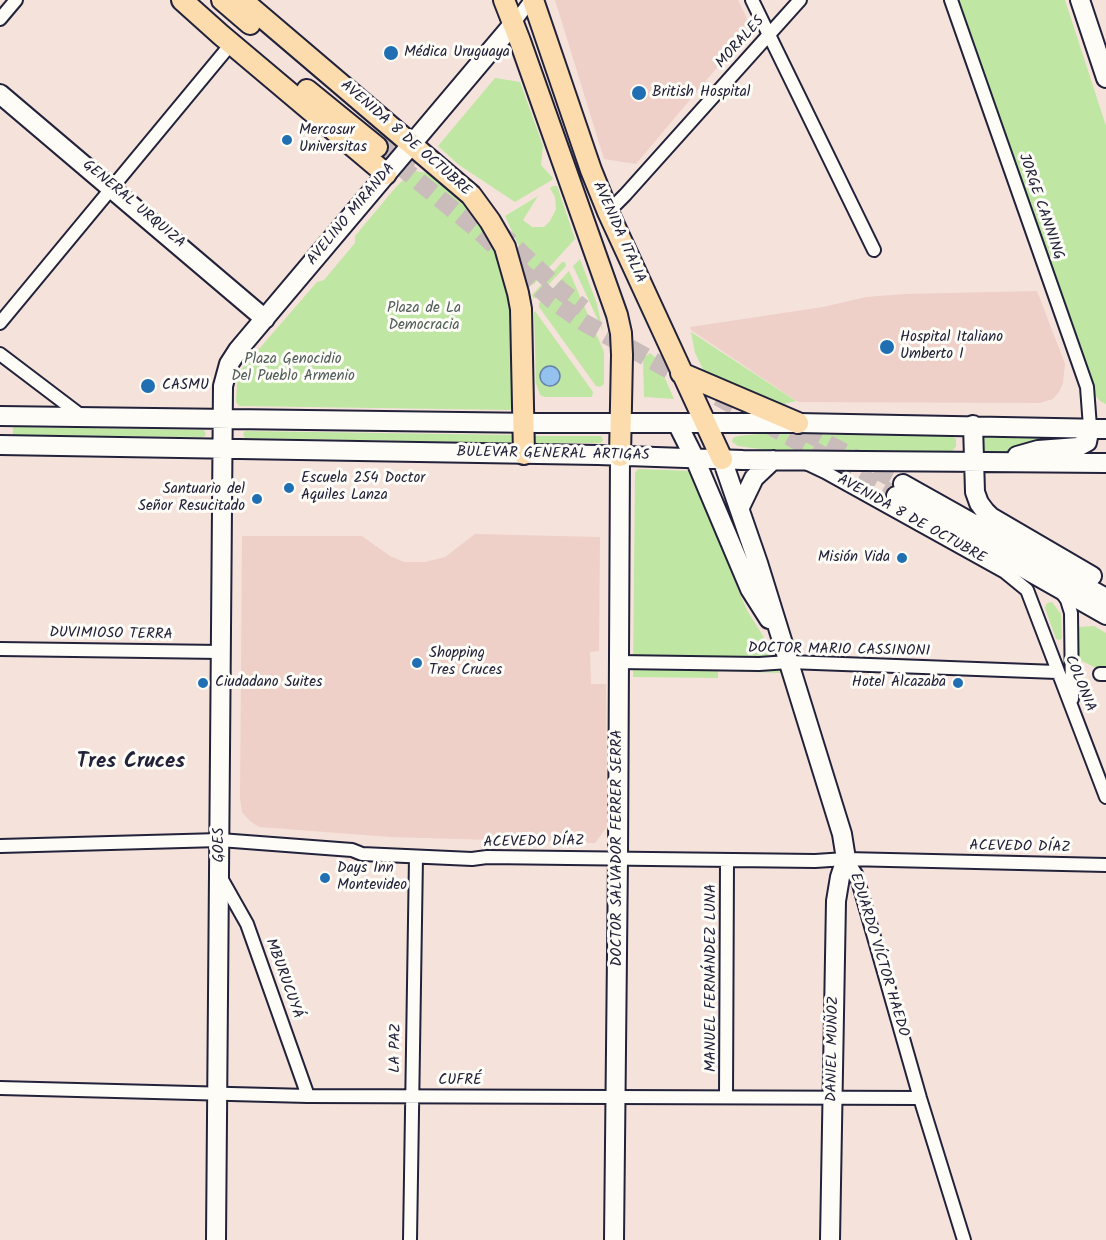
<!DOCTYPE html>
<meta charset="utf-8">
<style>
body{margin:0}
canvas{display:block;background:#f4e2db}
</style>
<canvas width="1106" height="1240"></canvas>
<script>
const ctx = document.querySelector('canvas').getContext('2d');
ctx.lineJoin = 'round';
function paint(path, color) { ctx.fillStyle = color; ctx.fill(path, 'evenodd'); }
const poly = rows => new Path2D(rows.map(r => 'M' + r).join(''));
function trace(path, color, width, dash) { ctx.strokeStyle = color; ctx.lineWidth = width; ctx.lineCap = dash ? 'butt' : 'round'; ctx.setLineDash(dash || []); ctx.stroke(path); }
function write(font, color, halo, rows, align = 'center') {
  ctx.font = font + ' Kalam,sans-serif'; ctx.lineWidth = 6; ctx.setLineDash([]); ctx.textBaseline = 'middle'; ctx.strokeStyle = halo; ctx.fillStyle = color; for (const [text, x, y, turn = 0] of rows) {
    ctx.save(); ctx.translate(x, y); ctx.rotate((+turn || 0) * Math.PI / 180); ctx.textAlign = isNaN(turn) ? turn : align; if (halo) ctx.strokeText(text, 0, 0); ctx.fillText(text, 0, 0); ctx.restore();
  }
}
const built = poly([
 [555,0,738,0,751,27,636,164,604,159],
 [1037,291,1065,364,1063,383,1059,392,1053,399,1040,403,798,402,691,330,690,327,823,307,866,297,904,294],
 [475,534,600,537,599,651,590,652,591,684,606,684,607,827,595,843,391,837,259,827,250,821,242,812,240,798,242,536,362,536,390,556,404,562,425,562,445,557]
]);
const green = poly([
 [958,0,1065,0,1106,126,1106,404,1100,401,1095,395,1090,385,1052,268],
 [495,78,520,82,543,146,541,165,553,178,552,180,515,202,459,165,438,146],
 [415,171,427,173,436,180,468,209,489,233,512,290,514,405,510,410,239,406,236,402,237,384,241,370,246,364,317,282,324,280,355,243,355,236,396,187,408,175],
 [553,186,557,186,575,239,533,285,531,283,525,259,505,216,538,196,523,220,532,227,544,227,550,221,556,209,555,197,550,188],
 [580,259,597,304,603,331,573,266],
 [562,262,565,262,566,266,536,298,533,298,532,295],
 [569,271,604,352,604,384,600,387,596,386,539,307,539,303],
 [535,311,593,392,592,397,545,397,540,395,536,383,534,312],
 [553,366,560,374,560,380,554,386,548,387,541,382,540,374,545,367],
 [691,332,796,401,771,407,721,406,695,353],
 [650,353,656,358,674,399,644,397,643,358],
 [13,427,204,430,206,434,204,437,13,435],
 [245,431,515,435,515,443,245,438,243,434],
 [761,434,951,436,956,439,956,446,951,453,900,453,767,450,738,446,732,442,733,438,738,436],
 [534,436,601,436,603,440,601,443,534,443],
 [983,437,1073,439,1010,452,992,453,982,451,981,439],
 [638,469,693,471,739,592,748,612,773,652,781,673,718,671,718,678,633,677,635,473],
 [1052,602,1061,614,1062,638,1060,640,1056,639,1045,608,1047,603],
 [1094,626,1106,633,1106,669,1098,669,1078,659,1079,627]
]);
const water = poly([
 '540 376a10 10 0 1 1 20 0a10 10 0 1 1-20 0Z'
]);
const secondaryTunnel = poly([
 [386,136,417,162],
 [377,147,479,231,552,300,583,322,691,382],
 [497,230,560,290,583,308],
 [718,397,896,496],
 [804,431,903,484]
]);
const street = poly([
 [752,0,874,250],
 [951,0,1087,387,1090,427],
 [0,19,16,0],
 [514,23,531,0],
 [608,212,625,195,800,0],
 [0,323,231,44],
 [0,354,83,417],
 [806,463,825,472,1005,572,1027,590,1106,797],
 [1060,590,1067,600,1071,613,1072,699],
 [0,649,221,652],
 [619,662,759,664,789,662,1057,672],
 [1100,674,1106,674],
 [0,846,220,840,352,850,362,854,472,859,487,857,815,861,846,859,1106,865],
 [846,859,856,874,920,1098,964,1240],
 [221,878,247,924,308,1096],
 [0,1088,308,1096,920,1098],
 [726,1097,727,860],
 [410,1240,416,857]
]);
const secondary = poly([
 [1080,0,1106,78],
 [0,94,265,319],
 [0,416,538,423,798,423,1106,429],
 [677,423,695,459,750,589,769,619],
 [973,425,975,492,979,503,985,511,991,517,1092,576],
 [0,445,598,455,743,460,1106,463],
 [1017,456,1038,450,1078,447,1087,442,1090,427],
 [722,459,758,563,842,834,846,859,840,877,836,901,830,1240],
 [903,484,1106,598],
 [896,496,1106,615],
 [740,507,754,478,773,460],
 [216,1240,223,386,229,364,238,350,514,23],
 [614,1240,618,858,620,456]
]);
const primary = poly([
 [182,0,221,35,386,174],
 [222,0,250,24],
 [242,0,471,195,490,221,505,247,518,293,521,309,524,454],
 [504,0,520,41,617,315,621,333,622,355,620,456],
 [533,0,591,170,608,212,722,459],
 [307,90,377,147],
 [681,373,798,423]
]);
const markers = [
 [391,53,8,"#1f6fb2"],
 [639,93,8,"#1f6fb2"],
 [287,140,6,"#1f6fb2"],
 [887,347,8,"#1f6fb2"],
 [148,386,8,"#1f6fb2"],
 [289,488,6,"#1f6fb2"],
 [257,499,6,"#1f6fb2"],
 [902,558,6,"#1f6fb2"],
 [417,663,6,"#1f6fb2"],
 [203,683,6,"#1f6fb2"],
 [958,683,6,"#1f6fb2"],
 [325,878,6,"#1f6fb2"]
];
const streetNames = [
 ["MORALES",741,43,-48],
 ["AVENIDA 8 DE OCTUBRE",405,139,41],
 ["GENERAL URQUIZA",133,205,40],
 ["JORGE CANNING",1040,207,71],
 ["AVELINO MIRANDA",352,215,-50],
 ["AVENIDA ITALIA",618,233,66],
 ["BULEVAR GENERAL ARTIGAS",553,455,1],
 ["AVENIDA 8 DE OCTUBRE",911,520,29],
 ["DUVIMIOSO TERRA",111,635,1],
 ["DOCTOR MARIO CASSINONI",839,651,1],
 ["COLONIA",1079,684,68],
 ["ACEVEDO DÍAZ",534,843,-1],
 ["GOES",220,845,-90],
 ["DOCTOR SALVADOR FERRER SERRA",618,848,-90],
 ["ACEVEDO DÍAZ",1020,848,1],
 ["EDUARDO VÍCTOR HAEDO",878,955,73],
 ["MANUEL FERNÁNDEZ LUNA",712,978,-90],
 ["MBURUCUYÁ",283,979,70],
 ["LA PAZ",397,1048,-89],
 ["DANIEL MUÑOZ",834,1049,-89],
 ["CUFRÉ",460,1081]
];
const poiNames = [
 ["Médica Uruguaya",404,53],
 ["British Hospital",652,93],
 ["Mercosur",299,131],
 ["Universitas",299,148],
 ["Hospital Italiano",900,338],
 ["Umberto I",900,355],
 ["CASMU",162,386],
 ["Escuela 254 Doctor",301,479],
 ["Aquiles Lanza",301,496],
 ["Santuario del",245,490,"right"],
 ["Señor Resucitado",245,507,"right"],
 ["Misión Vida",890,558,"right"],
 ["Shopping",429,654],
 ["Tres Cruces",429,671],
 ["Ciudadano Suites",215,683],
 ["Hotel Alcazaba",946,683,"right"],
 ["Days Inn",337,869],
 ["Montevideo",337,886]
];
const parkNames = [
 ["Plaza de La",424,309],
 ["Democracia",424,326],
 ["Plaza Genocidio",293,360],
 ["Del Pueblo Armenio",293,377]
];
const districtNames = [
 ["Tres Cruces",131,763]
];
paint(built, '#eed0c8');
paint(green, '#bfe7a3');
paint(water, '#92c2ed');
trace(water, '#6582a6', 1.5);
trace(secondaryTunnel, '#cabcbb', 18, [18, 9]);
trace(street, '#22223b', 16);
trace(secondary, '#22223b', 22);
trace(primary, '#22223b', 24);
trace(street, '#fdfcf7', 12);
trace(secondary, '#fdfcf7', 18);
trace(primary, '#fcdcac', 20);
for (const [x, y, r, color] of markers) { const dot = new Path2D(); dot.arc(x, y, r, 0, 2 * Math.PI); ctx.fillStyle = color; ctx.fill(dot); trace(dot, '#fdfcf7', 2); }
write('15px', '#22223b', '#fdfcf7', streetNames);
write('15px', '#22223b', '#fdfcf7', poiNames, 'left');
write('15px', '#515d5a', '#fdfcf7', parkNames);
write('bold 21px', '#22223b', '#fdfcf7', districtNames);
</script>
